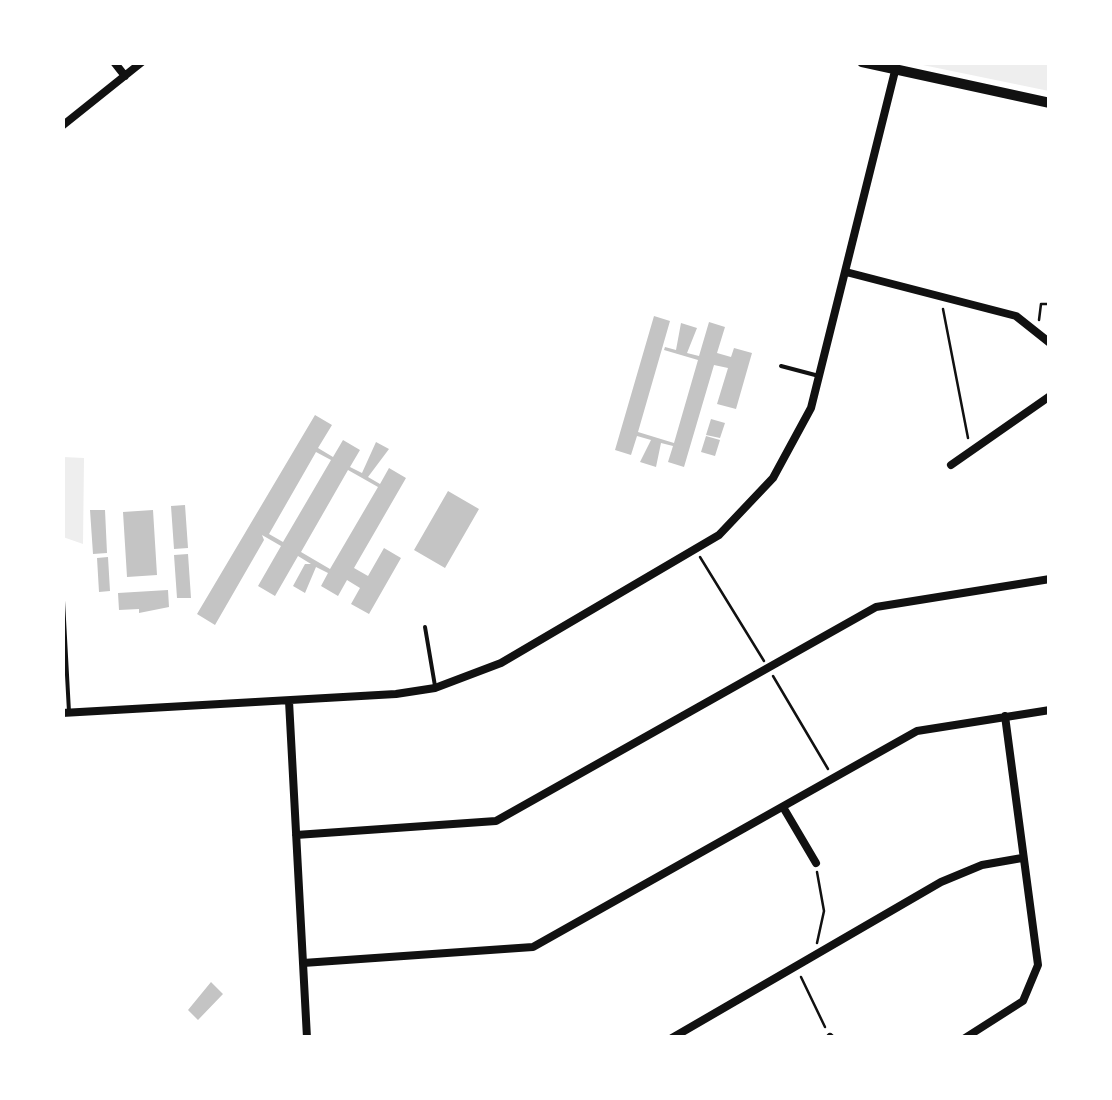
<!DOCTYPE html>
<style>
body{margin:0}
#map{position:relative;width:1112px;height:1100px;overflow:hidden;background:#fff;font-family:Poppins,sans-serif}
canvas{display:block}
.frame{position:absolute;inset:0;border:65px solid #fff;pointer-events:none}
</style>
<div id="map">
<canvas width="1112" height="1100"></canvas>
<div class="frame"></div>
</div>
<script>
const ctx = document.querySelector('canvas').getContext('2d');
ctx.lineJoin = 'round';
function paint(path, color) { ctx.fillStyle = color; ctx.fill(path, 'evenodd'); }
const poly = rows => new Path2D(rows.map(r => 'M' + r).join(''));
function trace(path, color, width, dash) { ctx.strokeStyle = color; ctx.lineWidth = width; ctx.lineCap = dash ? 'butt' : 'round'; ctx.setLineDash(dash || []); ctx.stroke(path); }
const green = poly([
 [913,63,1049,63,1049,91],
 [63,457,84,458,83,544,63,537]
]);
const building = poly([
 [654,316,670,321,638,432,674,443,698,360,664,350,665,347,676,350,681,323,697,328,687,353,699,356,709,322,725,327,717,353,731,357,734,348,752,353,736,409,717,404,728,368,714,365,684,467,668,462,673,446,661,443,656,467,640,462,651,440,637,436,631,455,615,450],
 [315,415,332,425,318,448,333,457,343,440,360,450,350,467,362,473,376,442,389,449,368,477,380,484,389,468,406,478,354,568,368,576,384,548,401,558,369,614,351,604,360,588,347,580,338,596,321,586,328,573,316,567,305,593,293,586,305,564,311,564,298,556,275,596,258,586,281,546,262,535,264,540,215,625,197,614],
 [316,452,331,460,283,542,269,534],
 [348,470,378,487,330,569,301,552],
 [711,419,725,423,720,438,706,435],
 [706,436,720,440,715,456,701,452],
 [448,491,479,509,445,568,414,550],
 [185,505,188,548,174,549,171,506],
 [90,510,105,510,107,553,93,554],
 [153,510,157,575,127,577,123,512],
 [188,554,191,598,177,598,174,555],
 [108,557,110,591,99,592,97,558],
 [168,590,169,607,139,613,139,609,119,610,118,593],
 [211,982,223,994,198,1020,188,1010]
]);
const path = poly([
 [943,309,968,438],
 [1039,320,1041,304,1050,304],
 [700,557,764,661],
 [773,676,828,769],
 [817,943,824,911,817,872],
 [801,977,825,1027]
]);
const service = poly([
 [781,366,819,376],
 [62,582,69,712],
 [425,627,435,686]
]);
const minor = poly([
 [114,62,125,76],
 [62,126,142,62],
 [846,272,1016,316,1050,343],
 [951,465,1050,396],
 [289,701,307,1038],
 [62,713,396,694,435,688,501,663,719,535,773,478,811,408,895,71],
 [783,807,816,863],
 [296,835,496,821,876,607,1050,579],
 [303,963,533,947,917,731,1050,710],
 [830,1037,831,1038],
 [672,1038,941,882,982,865,1022,858],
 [965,1038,1023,1001,1038,965,1005,716]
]);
const secondary = poly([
 [862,62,1050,103]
]);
paint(green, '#eee');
paint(building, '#c4c4c4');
trace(path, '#111', 2.5);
trace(service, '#111', 4);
trace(minor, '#111', 8);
trace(secondary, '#111', 10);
</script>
